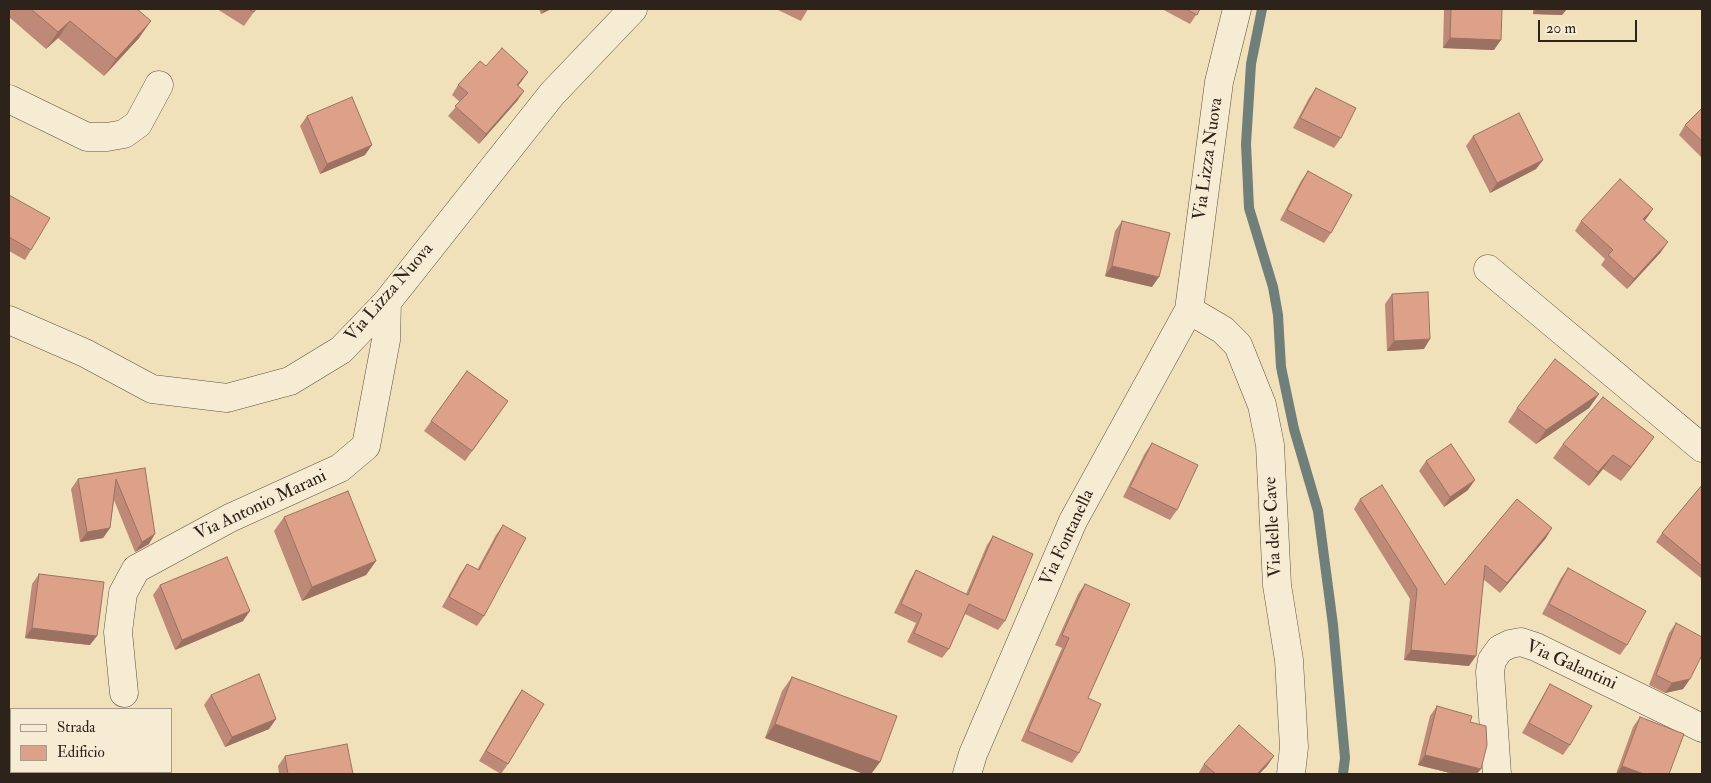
<!DOCTYPE html>
<style>
body{margin:0}
#map{position:relative;width:1711px;height:783px;overflow:hidden;background:#f1e1bb;font-family:"IM FELL Double Pica",serif}
canvas{display:block}
.frame{position:absolute;inset:0;border:10px solid #2e231b;pointer-events:none}
.legend{position:absolute;left:10px;top:708px;width:162px;height:65px;box-sizing:border-box;background:#f6ecd3;border:1px solid #a69c89;margin:0;padding:6px 9px;list-style:none;font-size:15px;color:#2e231b}
.legend li{display:flex;align-items:center;gap:10px;height:25px}
.legend b{width:25px;border:1px solid #a69c89}
.scale{position:absolute;left:1538px;top:20px;width:99px;height:22px;box-sizing:border-box;border:2px solid #2e231b;border-top:0;padding-left:6px;font-size:15px;line-height:18px;white-space:nowrap;color:#2e231b;-webkit-text-stroke:4px #f6ecd3;paint-order:stroke}
</style>
<div id="map">
<canvas width="1711" height="783"></canvas>
<div class="frame"></div>
<ul class="legend">
<li><b style="height:6px;background:#f6ecd3"></b>Strada</li>
<li><b style="height:14px;background:#dda18a"></b>Edificio</li>
</ul>
<div class="scale">20 m</div>
</div>
<script>
const ctx = document.querySelector('canvas').getContext('2d');
ctx.lineJoin = 'round';
const poly = rows => new Path2D(rows.map(r => 'M' + r).join(''));
function trace(path, color, width, dash) { ctx.strokeStyle = color; ctx.lineWidth = width; ctx.lineCap = dash ? 'butt' : 'round'; ctx.setLineDash(dash || []); ctx.stroke(path); }
function paint(path, color) { ctx.fillStyle = color; ctx.fill(path, 'evenodd'); }
function write(font, color, halo, rows, align = 'center') {
  ctx.font = font + ' "IM FELL Double Pica",serif'; ctx.lineWidth = 4; ctx.setLineDash([]); ctx.textBaseline = 'middle'; ctx.strokeStyle = halo; ctx.fillStyle = color; for (const [text, x, y, turn = 0] of rows) {
    ctx.save(); ctx.translate(x, y); ctx.rotate((+turn || 0) * Math.PI / 180); ctx.textAlign = isNaN(turn) ? turn : align; if (halo) ctx.strokeText(text, 0, 0); ctx.fillText(text, 0, 0); ctx.restore();
  }
}
const stream = poly([
 [1262,9,1251,64,1246,144,1249,208,1273,287,1278,315,1281,367,1294,429,1318,511,1333,625,1345,758,1343,774]
]);
const street = poly([
 [9,99,87,137,107,137,124,134,138,124,159,85],
 [1488,269,1702,448],
 [1189,310,1223,330,1238,345,1262,405,1270,445,1277,585,1289,660,1294,747,1291,774],
 [9,320,85,353,152,389,227,398,290,381,341,350,387,302,552,94,633,9],
 [124,693,118,632,123,593,136,569,230,518,340,468,366,446,386,340,387,302],
 [967,774,973,754,1073,521,1189,310,1219,82,1237,9],
 [1497,774,1490,672,1492,660,1500,649,1510,644,1521,642,1536,647,1702,728]
]);
const wall = poly([
 [9,9,137,9,139,38,104,76,58,38,46,49,9,17],
 [217,9,256,9,244,26],
 [539,9,551,9,541,14],
 [776,9,808,9,801,21],
 [1162,9,1200,9,1190,24],
 [1444,9,1502,9,1494,50,1443,48],
 [1533,9,1567,9,1562,15,1533,14],
 [486,66,528,72,518,86,524,91,517,101,479,144,448,116,460,102,452,95,458,85],
 [1316,88,1341,138,1334,148,1293,128,1309,98],
 [1702,108,1702,158,1679,135,1685,125],
 [307,116,365,155,320,174,300,126],
 [1473,136,1543,160,1536,169,1490,193,1466,146],
 [1308,171,1331,233,1324,243,1280,220,1301,181],
 [9,195,31,250,25,260,9,251],
 [1653,209,1645,220,1661,252,1627,289,1601,265,1605,259,1575,231,1581,221],
 [1122,221,1152,287,1105,276,1115,231],
 [1392,294,1424,349,1387,351,1385,304],
 [467,371,508,401,465,461,424,431],
 [1599,394,1589,408,1536,444,1508,422,1517,408],
 [1654,437,1644,451,1621,481,1603,469,1589,486,1553,458,1563,444],
 [1152,443,1177,510,1170,520,1123,497,1145,453],
 [1426,461,1468,490,1444,507,1419,471],
 [145,468,149,544,135,552,114,500,110,528,103,538,80,542,71,489,78,479],
 [1702,485,1702,577,1701,578,1656,542,1662,533],
 [1360,499,1445,585,1517,499,1546,538,1500,593,1483,579,1469,666,1404,660,1410,599,1354,509],
 [284,517,376,561,366,575,302,601,274,531],
 [503,525,484,616,477,626,442,607,460,574,467,564,477,570,496,535],
 [993,536,1005,621,998,630,965,614,949,649,942,658,907,642,916,623,894,613,910,580,916,570,966,594,987,545],
 [1568,568,1627,645,1620,655,1542,614,1561,578],
 [39,574,90,645,25,638,32,584],
 [1085,584,1088,698,1079,753,1072,763,1021,741,1062,648,1055,645,1078,594],
 [160,585,243,621,175,650,153,595],
 [1676,623,1690,679,1683,689,1665,693,1649,685,1669,633],
 [792,677,880,762,871,774,864,774,765,738,782,691],
 [1550,684,1570,745,1563,755,1522,733,1544,694],
 [522,690,508,764,501,774,479,761,515,700],
 [211,695,276,719,269,729,225,747,204,705],
 [1437,706,1470,722,1477,774,1454,774,1418,765,1430,716],
 [1640,717,1669,774,1616,774,1633,727],
 [285,756,353,774,279,774,278,766],
 [1204,764,1267,766,1259,774,1198,774]
]);
const shadedWall = poly([
 [545,9,551,9,541,14],
 [1536,9,1567,9,1562,15,1533,14],
 [70,21,58,38,46,49,58,32],
 [151,21,139,38,104,76,116,59],
 [1450,38,1501,40,1494,50,1443,48],
 [528,72,521,82,510,95,517,85],
 [524,91,517,101,479,144,486,134],
 [372,145,365,155,320,174,327,164],
 [1543,160,1536,169,1490,193,1497,183],
 [1653,209,1646,219,1636,229,1643,219],
 [1668,242,1661,252,1627,289,1634,279],
 [1112,266,1159,277,1152,287,1105,276],
 [1430,339,1424,349,1387,351,1394,341],
 [1599,394,1589,408,1536,444,1546,430],
 [1654,437,1644,451,1621,481,1631,467],
 [1613,455,1603,469,1589,486,1598,472],
 [1475,480,1468,490,1444,507,1450,497],
 [110,528,103,538,80,542,87,532],
 [1552,528,1546,538,1500,593,1507,583],
 [155,534,149,544,135,552,142,542],
 [376,561,366,575,302,601,312,587],
 [250,611,243,621,175,650,182,640],
 [32,628,97,636,90,645,25,638],
 [1411,650,1476,656,1469,666,1404,660],
 [1690,679,1683,689,1665,693,1672,683],
 [276,719,269,729,225,747,232,737],
 [775,724,880,762,871,774,864,774,765,738],
 [1425,755,1481,769,1477,774,1454,774,1418,765],
 [1274,756,1267,766,1259,774,1257,774],
 [1622,766,1644,774,1616,774]
]);
const building = poly([
 [31,9,137,9,151,21,116,59,70,21,58,32,31,9],
 [248,9,256,9,254,12,248,9],
 [1186,9,1200,9,1197,15,1186,9],
 [1451,9,1502,9,1501,40,1450,38,1451,9],
 [502,48,528,72,517,85,524,91,486,134,455,106,468,93,458,85,480,61,486,66,502,48],
 [1316,88,1356,108,1341,138,1300,118,1316,88],
 [352,97,372,145,327,164,307,116,352,97],
 [1702,108,1702,141,1685,125,1702,108],
 [1519,113,1543,160,1497,183,1473,136,1519,113],
 [1308,171,1352,195,1331,233,1287,210,1308,171],
 [1620,179,1653,209,1643,219,1668,242,1634,279,1608,255,1613,250,1581,221,1620,179],
 [9,195,50,218,31,250,9,237,9,195],
 [1122,221,1170,233,1159,277,1112,266,1122,221],
 [1428,292,1430,339,1394,341,1392,294,1428,292],
 [1555,359,1599,394,1546,430,1517,408,1555,359],
 [467,371,508,401,472,451,431,421,467,371],
 [1603,397,1654,437,1631,467,1613,455,1598,472,1563,444,1603,397],
 [1152,443,1198,465,1177,510,1130,487,1152,443],
 [1451,444,1475,480,1450,497,1426,461,1451,444],
 [145,468,155,534,142,542,116,479,110,528,87,532,78,479,145,468],
 [1382,485,1445,585,1517,499,1552,528,1507,583,1485,565,1476,656,1411,650,1417,589,1360,499,1382,485],
 [1702,485,1702,566,1662,533,1702,485],
 [348,491,376,561,312,587,284,517,348,491],
 [503,525,526,538,484,616,449,597,467,564,479,570,503,525],
 [993,536,1033,554,1005,621,969,604,949,649,914,633,922,614,901,604,916,570,968,595,993,536],
 [227,557,250,611,182,640,160,585,227,557],
 [1568,568,1646,611,1627,645,1549,604,1568,568],
 [39,574,104,582,97,636,32,628,39,574],
 [1085,584,1130,604,1088,698,1101,704,1079,753,1028,731,1069,638,1062,635,1085,584],
 [1676,623,1702,637,1702,655,1690,679,1672,683,1656,675,1676,623],
 [259,674,276,719,232,737,211,695,259,674],
 [792,677,897,716,880,762,775,724,792,677],
 [1550,684,1592,706,1570,745,1529,723,1550,684],
 [522,690,544,704,508,764,486,751,522,690],
 [1437,706,1472,716,1470,722,1486,726,1487,745,1481,769,1425,755,1437,706],
 [1640,717,1684,734,1669,774,1644,774,1622,766,1640,717],
 [1239,725,1274,756,1257,774,1216,774,1204,764,1239,725],
 [347,744,353,774,288,774,285,756,347,744]
]);
const streetNames = [
 ["Via Lizza Nuova",1209,159,-82],
 ["Via Lizza Nuova",390,293,-49],
 ["Via Antonio Marani",261,506,-25],
 ["Via delle Cave",1274,527,-93],
 ["Via Fontanella",1068,538,-65],
 ["Via Galantini",1571,666,24]
];
trace(stream, '#707f79', 10);
trace(street, '#5f5243', 29);
trace(street, '#f6ecd3', 28);
paint(wall, '#be8a77');
paint(shadedWall, '#9b7161');
paint(building, '#dda18a');
trace(building, '#9b7161', 1);
write('18px', '#2e231b', '#f6ecd3', streetNames);
</script>
